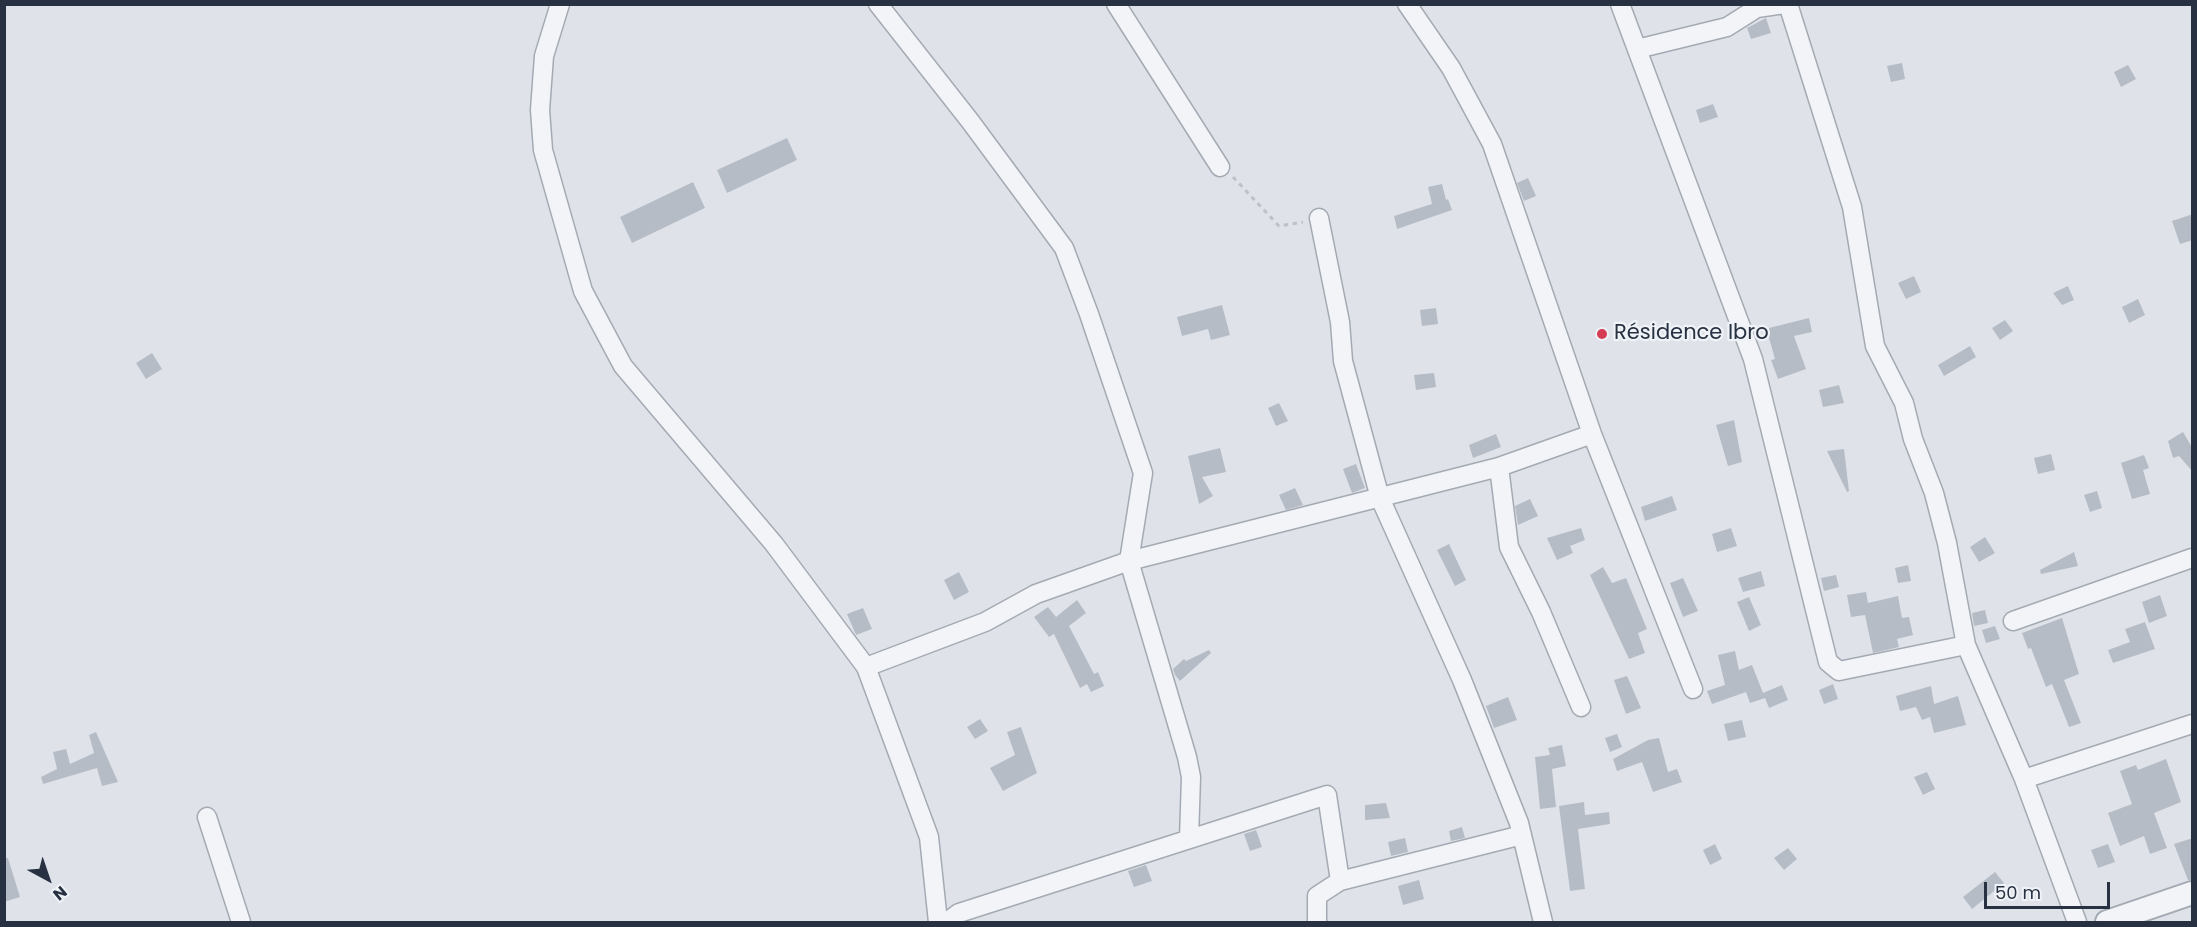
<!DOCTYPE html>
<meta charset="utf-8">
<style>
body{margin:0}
#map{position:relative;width:2197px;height:927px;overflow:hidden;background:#dfe3e9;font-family:Poppins,sans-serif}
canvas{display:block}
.frame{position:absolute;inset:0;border:6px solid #273141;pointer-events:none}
.north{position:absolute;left:18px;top:849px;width:60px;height:60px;-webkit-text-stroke:4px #eff2f7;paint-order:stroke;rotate:140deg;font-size:16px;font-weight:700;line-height:24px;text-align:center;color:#273141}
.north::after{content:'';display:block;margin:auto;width:21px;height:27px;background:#273141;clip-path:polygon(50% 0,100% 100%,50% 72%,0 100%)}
.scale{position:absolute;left:1984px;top:882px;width:126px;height:27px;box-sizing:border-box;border:3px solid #273141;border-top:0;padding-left:8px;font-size:18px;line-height:21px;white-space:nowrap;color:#273141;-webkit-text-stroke:4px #eff2f7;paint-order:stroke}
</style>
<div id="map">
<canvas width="2197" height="927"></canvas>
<div class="frame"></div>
<div class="north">N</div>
<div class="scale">50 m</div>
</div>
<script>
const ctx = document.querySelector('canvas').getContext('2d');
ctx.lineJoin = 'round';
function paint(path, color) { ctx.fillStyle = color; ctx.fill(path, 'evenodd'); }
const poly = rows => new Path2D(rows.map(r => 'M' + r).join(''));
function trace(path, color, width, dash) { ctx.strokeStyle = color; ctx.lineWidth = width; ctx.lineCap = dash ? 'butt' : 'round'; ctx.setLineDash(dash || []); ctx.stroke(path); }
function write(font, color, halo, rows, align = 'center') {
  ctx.font = font + ' Poppins,sans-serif'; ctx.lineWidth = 4.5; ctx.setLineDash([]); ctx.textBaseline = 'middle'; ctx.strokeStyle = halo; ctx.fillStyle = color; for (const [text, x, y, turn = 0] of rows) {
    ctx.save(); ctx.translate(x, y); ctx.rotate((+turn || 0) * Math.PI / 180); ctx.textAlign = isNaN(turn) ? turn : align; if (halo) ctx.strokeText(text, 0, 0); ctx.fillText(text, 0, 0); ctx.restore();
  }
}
const building = poly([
 [1766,18,1771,33,1751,39,1747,28],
 [1902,63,1905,79,1891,82,1887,66],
 [2128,65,2136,79,2121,87,2114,72],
 [1713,104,1718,117,1700,123,1696,110],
 [787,138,797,160,727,193,717,170],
 [1528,178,1536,196,1524,201,1517,183],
 [693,182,705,208,632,243,620,217],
 [1442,184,1446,200,1448,199,1452,210,1397,229,1394,216,1432,204,1428,187],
 [2193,214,2193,240,2180,244,2172,221],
 [1914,276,1921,292,1906,299,1898,283],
 [2068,286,2074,300,2062,305,2053,293],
 [2138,299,2145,315,2129,323,2122,307],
 [1222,305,1230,335,1211,340,1208,329,1182,336,1177,317],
 [1436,308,1438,324,1422,326,1420,310],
 [1809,318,1812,332,1794,336,1806,369,1778,379,1771,360,1775,359,1769,338,1765,329],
 [2005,320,2013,331,2000,340,1992,328],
 [1970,346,1976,357,1944,376,1938,365],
 [152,353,162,369,146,379,136,363],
 [1434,373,1436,387,1416,390,1414,375],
 [1839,385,1844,403,1823,407,1819,390],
 [1279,403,1288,421,1276,426,1268,408],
 [1734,420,1742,462,1728,466,1716,425],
 [2183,432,2193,449,2193,472,2179,456,2173,458,2168,441],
 [1496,434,1501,447,1473,458,1469,445],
 [1220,448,1226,472,1202,477,1213,496,1199,504,1188,456],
 [1844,449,1849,491,1847,492,1827,451],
 [2051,454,2055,470,2038,474,2034,458],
 [2144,455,2149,468,2143,470,2150,494,2132,499,2121,463],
 [1356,464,1365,488,1352,493,1343,469],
 [1295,488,1303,505,1286,510,1279,495],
 [2097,491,2102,508,2090,512,2084,495],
 [1672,496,1677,510,1645,521,1641,507],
 [1530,499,1538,516,1518,525,1515,506],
 [1581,528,1585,540,1570,546,1573,553,1557,560,1547,538],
 [1731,528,1737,546,1717,552,1712,534],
 [1985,537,1995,553,1979,562,1970,547],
 [1449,544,1466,580,1455,586,1437,550],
 [2074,552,2078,566,2041,574,2040,570],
 [1908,565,1911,581,1898,583,1895,568],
 [1603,567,1612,583,1626,578,1647,629,1638,633,1645,653,1629,659,1590,575],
 [1761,571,1765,586,1743,592,1738,578],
 [959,572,969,592,954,600,944,580],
 [1836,575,1839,587,1824,591,1821,578],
 [1683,578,1698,611,1683,617,1670,583],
 [1866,592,1868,603,1898,596,1902,618,1909,617,1913,635,1897,639,1899,647,1873,653,1865,615,1851,617,1847,595],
 [2160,595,2167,616,2149,623,2142,602],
 [1749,597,1761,625,1749,631,1737,602],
 [1077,600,1086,613,1069,626,1094,674,1098,672,1104,686,1091,692,1087,684,1080,688,1054,634,1049,637,1034,617,1048,607,1056,617],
 [863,608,872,629,856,635,847,614],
 [1985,610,1988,623,1974,626,1972,613],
 [2062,618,2079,674,2064,680,2081,723,2069,727,2052,684,2046,687,2031,648,2028,649,2022,633],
 [2145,622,2155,649,2113,663,2108,650,2130,642,2125,629],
 [1995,626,2000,639,1986,643,1982,630],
 [1209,650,1211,653,1180,681,1175,675,1173,669,1184,659,1186,661],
 [1735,651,1739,670,1752,665,1765,698,1750,703,1746,692,1712,704,1707,691,1725,685,1718,655],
 [1627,676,1641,708,1626,714,1614,680],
 [1833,684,1838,699,1824,704,1819,690],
 [1782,685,1788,700,1769,708,1763,693],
 [1931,686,1934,704,1958,696,1966,725,1934,733,1930,717,1922,720,1916,707,1900,711,1896,696],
 [1508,697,1517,720,1494,728,1486,706],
 [980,719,988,731,975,739,967,727],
 [1742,720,1746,737,1728,741,1724,724],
 [1021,727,1037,773,1003,791,990,768,1015,755,1007,732],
 [96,732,118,782,102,786,97,768,43,784,41,777,57,769,53,752,66,749,70,764,94,753,89,735],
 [1617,734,1622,747,1610,752,1605,738],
 [1659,738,1668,772,1677,769,1682,782,1653,792,1642,762,1617,771,1613,759,1648,740],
 [1562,745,1566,766,1552,769,1556,807,1540,809,1535,757,1550,755,1548,748],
 [2166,759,2181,802,2154,813,2167,848,2150,854,2144,836,2120,846,2108,813,2132,804,2120,771,2136,765,2138,770],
 [1927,772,1935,789,1923,795,1914,777],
 [1584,802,1585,815,1609,812,1610,824,1578,829,1585,889,1570,891,1559,806],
 [1386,803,1390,818,1365,820,1365,805],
 [1462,827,1465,838,1451,841,1449,831],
 [1256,830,1262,847,1250,851,1244,834],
 [1405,838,1408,852,1391,856,1388,842],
 [2193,838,2193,880,2188,880,2174,844],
 [1715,844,1722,859,1710,865,1703,850],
 [2108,844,2115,862,2098,868,2091,850],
 [1788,848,1797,859,1784,870,1774,858],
 [4,858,8,858,20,897,4,902],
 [1146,865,1152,881,1134,887,1128,871],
 [1995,872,2004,883,1972,909,1963,897],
 [1419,880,1424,899,1403,905,1398,886]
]);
const path = poly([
 [1233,177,1279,226,1303,222]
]);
const minor = poly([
 [560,4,544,56,540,110,543,150,583,291,623,366,774,544,866,667,929,837,938,922],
 [878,4,970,121,1064,248,1089,314,1143,473,1129,561,1187,757,1191,777,1189,839],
 [1116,4,1220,167],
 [1407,4,1451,68,1492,144,1592,434,1693,689],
 [1620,4,1753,359,1828,662,1839,671,1966,645],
 [1788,4,1852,207,1875,346,1904,403,1913,439,1934,493,1947,543,1966,645,2024,779,2077,922],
 [1637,49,1727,27,1757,8,1784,4],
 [1319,218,1340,322,1343,361,1380,498,1462,680,1519,823,1543,922],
 [1499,467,1509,547,1541,612,1581,707],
 [2013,621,2192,558],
 [866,667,985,622,1036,594,1129,561,1499,467,1592,434],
 [2024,779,2192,724],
 [207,817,241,922],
 [947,922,959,913,1327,795,1340,881],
 [1317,922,1317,896,1340,881,1522,835]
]);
const tertiary = poly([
 [2107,922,2192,893]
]);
const markers = [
 [1602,334,6,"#d53d54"]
];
const poiNames = [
 ["Résidence Ibro",1614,334]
];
paint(building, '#b6bcc6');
trace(minor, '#a4aab3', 21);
trace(tertiary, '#a4aab3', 26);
trace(path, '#bdc1c8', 3, [4.5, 4.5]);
trace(minor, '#f2f4f7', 18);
trace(tertiary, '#f2f4f7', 22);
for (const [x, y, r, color] of markers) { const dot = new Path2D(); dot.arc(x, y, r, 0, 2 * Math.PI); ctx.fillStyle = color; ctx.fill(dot); trace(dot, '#eff2f7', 2); }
write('21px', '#273141', '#eff2f7', poiNames, 'left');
</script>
